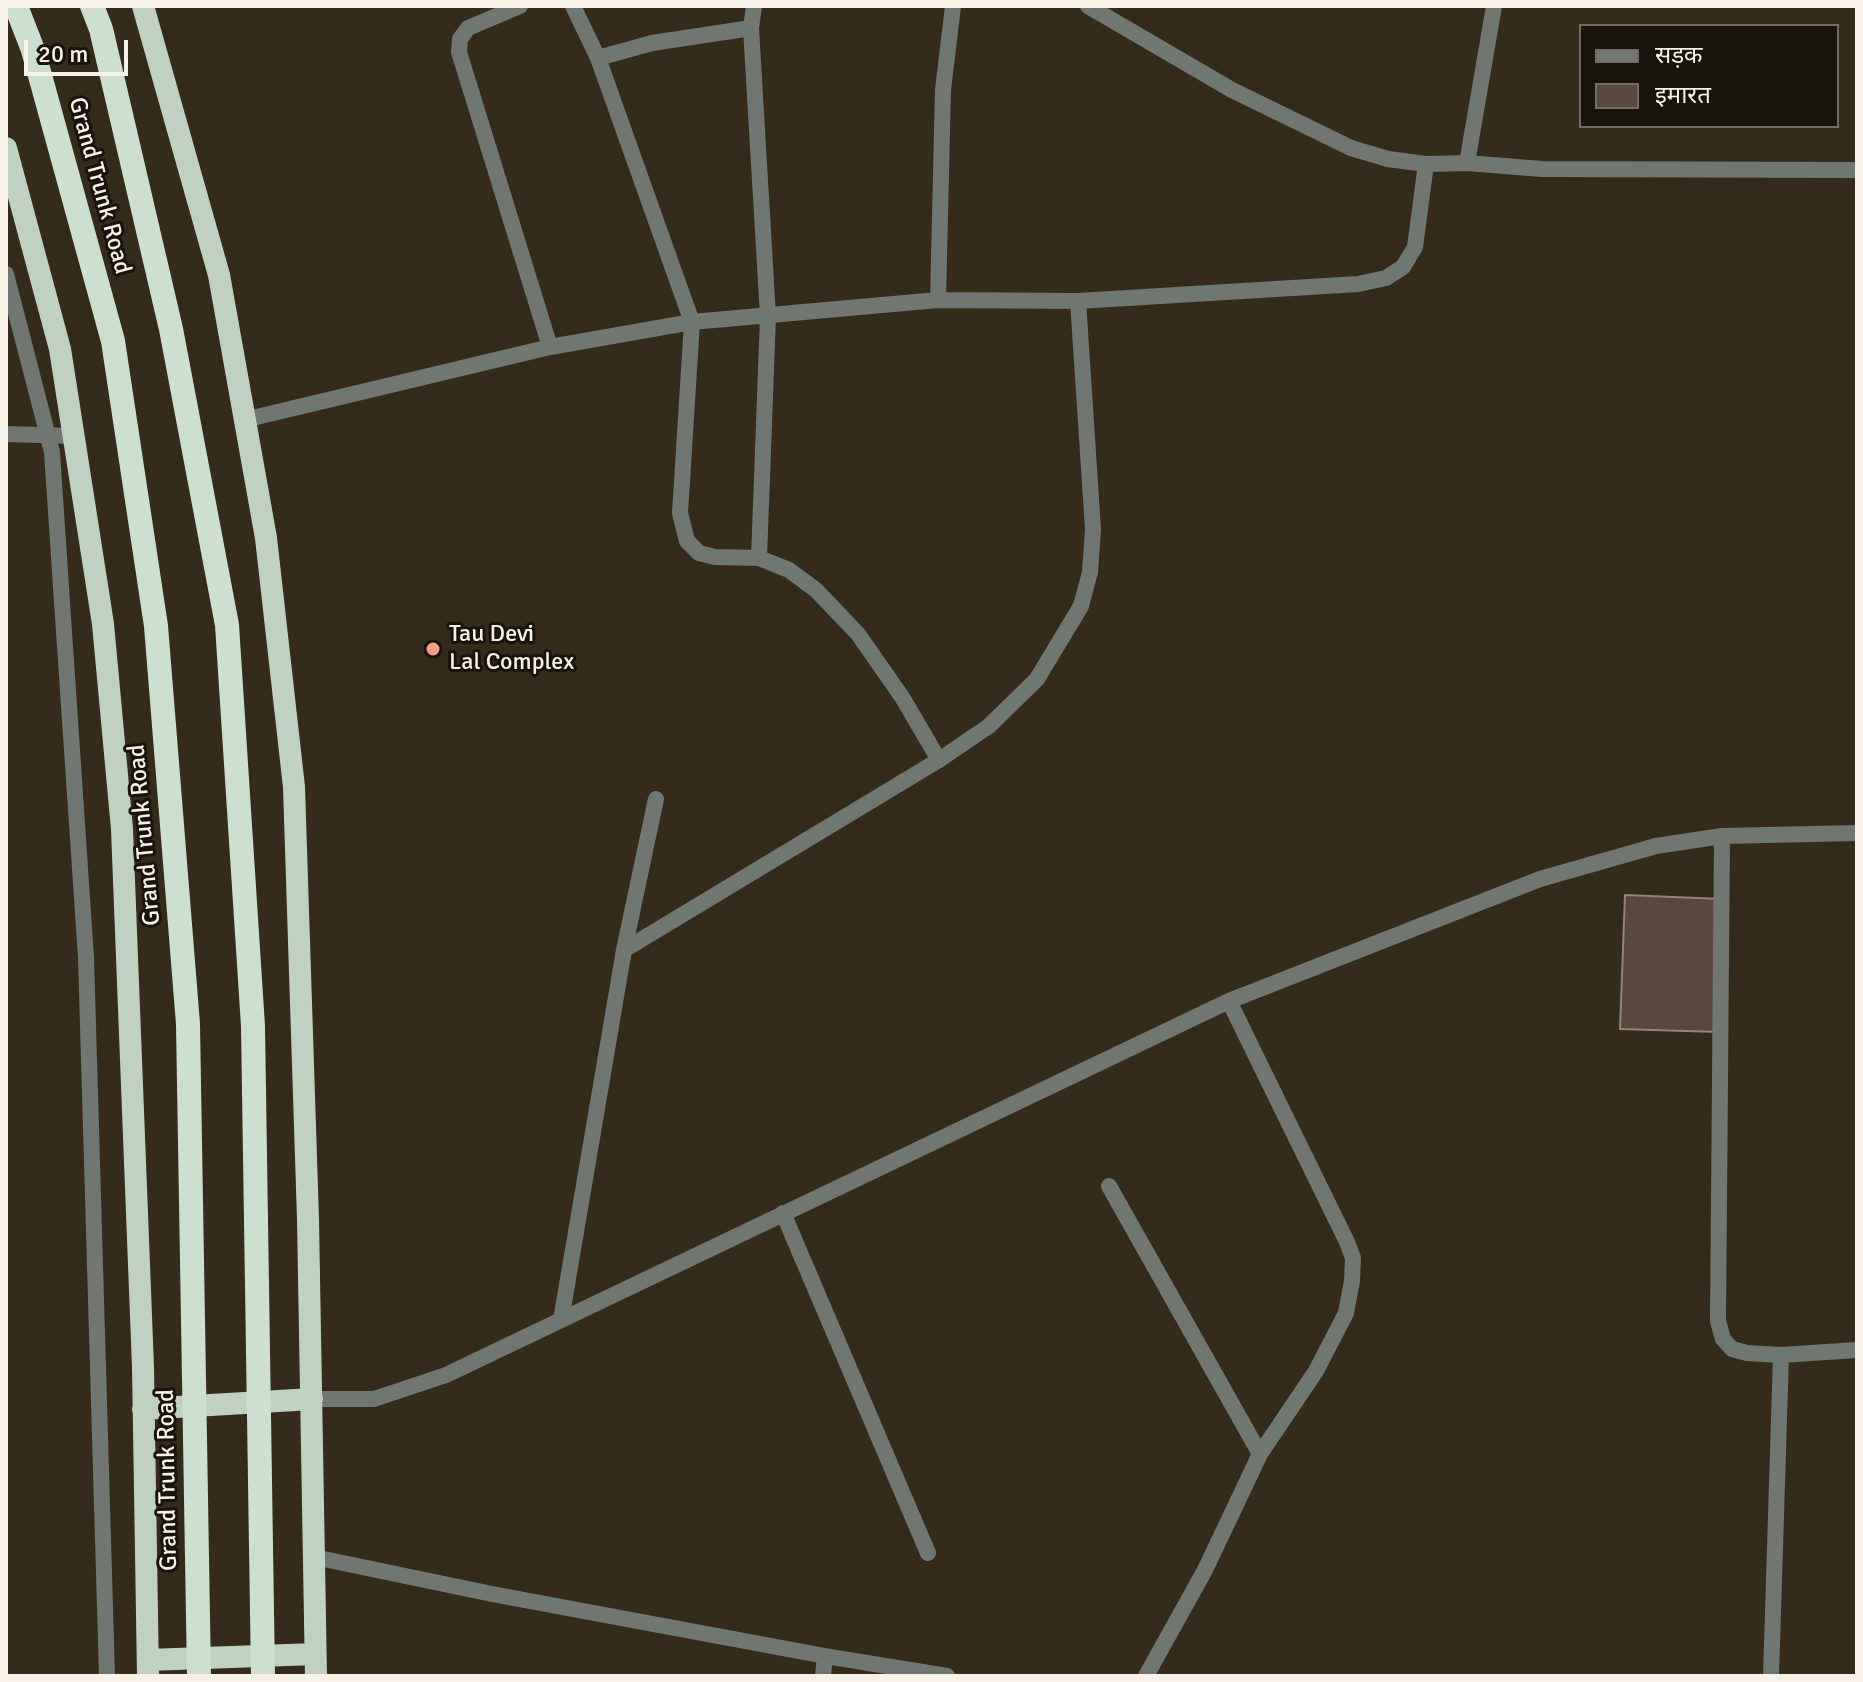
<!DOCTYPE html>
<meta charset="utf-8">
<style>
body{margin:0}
#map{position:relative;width:1863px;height:1682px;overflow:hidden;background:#342b1b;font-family:Signika,"Noto Sans Devanagari",sans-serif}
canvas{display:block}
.frame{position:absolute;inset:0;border:8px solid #f7f1e7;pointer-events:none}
.legend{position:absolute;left:1579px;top:24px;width:260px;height:104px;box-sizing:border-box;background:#18140d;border:2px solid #716c64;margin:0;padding:10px 14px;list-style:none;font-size:24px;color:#f7f1e7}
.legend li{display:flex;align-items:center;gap:16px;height:40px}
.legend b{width:40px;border:2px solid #716c64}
.scale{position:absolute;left:24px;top:40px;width:104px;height:36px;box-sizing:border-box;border:4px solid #f7f1e7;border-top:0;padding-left:10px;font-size:24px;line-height:28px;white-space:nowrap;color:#f7f1e7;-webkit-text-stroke:6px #18140d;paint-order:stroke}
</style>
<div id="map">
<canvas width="1863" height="1682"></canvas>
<div class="frame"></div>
<ul class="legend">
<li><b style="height:10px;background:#707770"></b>सड़क</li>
<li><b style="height:22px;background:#5a473e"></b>इमारत</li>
</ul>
<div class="scale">20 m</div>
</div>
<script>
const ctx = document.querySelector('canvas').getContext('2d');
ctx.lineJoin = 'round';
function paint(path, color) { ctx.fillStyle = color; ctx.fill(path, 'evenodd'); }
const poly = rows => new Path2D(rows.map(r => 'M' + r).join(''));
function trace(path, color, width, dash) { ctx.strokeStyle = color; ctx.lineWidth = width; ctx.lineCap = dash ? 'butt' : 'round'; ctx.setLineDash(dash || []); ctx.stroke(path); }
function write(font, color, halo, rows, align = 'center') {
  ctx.font = font + ' Signika,sans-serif'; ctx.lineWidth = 6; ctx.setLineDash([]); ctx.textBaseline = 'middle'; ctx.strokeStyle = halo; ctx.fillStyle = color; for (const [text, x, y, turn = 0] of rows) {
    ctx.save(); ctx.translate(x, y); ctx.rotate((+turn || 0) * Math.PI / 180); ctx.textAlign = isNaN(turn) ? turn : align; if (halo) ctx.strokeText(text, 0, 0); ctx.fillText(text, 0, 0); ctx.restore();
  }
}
const building = poly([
 [1625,895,1722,899,1718,1032,1620,1029,1625,895]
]);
const minor = poly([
 [520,6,468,28,460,39,459,52,550,347],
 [573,6,598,58,692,322,680,513,687,541,699,553,715,557,759,558,789,570,816,590,858,634,902,697,939,760],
 [754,6,751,28,768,316,759,558],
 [1088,6,1232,90,1351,148,1388,159,1426,164,1467,163,1542,169,1857,170],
 [598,58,652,43,751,28],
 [1467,163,1494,6],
 [938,300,943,90,953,6],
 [244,420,550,347,692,322,938,300,1078,301,1358,284,1386,278,1403,267,1415,247,1426,164],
 [6,434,73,436],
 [1722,836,1718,1321,1723,1339,1732,1349,1747,1353,1781,1355,1857,1350],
 [624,950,939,760,989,726,1037,679,1081,606,1090,572,1093,529,1078,301],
 [1109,1186,1260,1454],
 [783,1213,928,1553],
 [561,1320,624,950,656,799],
 [312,1399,374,1399,446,1375,1229,1001,1540,879,1656,846,1722,836,1857,833],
 [314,1557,492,1594,825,1656,947,1676],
 [823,1676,825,1656],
 [1146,1676,1205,1570,1260,1454,1316,1371,1346,1313,1352,1281,1353,1258,1347,1242,1229,1001],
 [1771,1676,1781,1355]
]);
const tertiary = poly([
 [6,274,52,452,63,617,86,957,107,1676]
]);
const trunk = poly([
 [143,6,219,275,266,538,294,787,308,1219,316,1676],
 [6,148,60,349,103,624,122,829,143,1367,148,1676],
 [143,1409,312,1399],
 [148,1660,315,1654]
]);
const motorwayBridge = poly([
 [16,6,33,50,113,341,156,626,188,1024,199,1676],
 [92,6,101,29,171,329,227,625,253,1026,263,1676]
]);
const markers = [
 [433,649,8,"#f49e88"]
];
const streetNames = [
 ["Grand Trunk Road",99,186,75],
 ["Grand Trunk Road",145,835,-95],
 ["Grand Trunk Road",168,1480,-91]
];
const poiNames = [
 ["Tau Devi",449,635],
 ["Lal Complex",449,663]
];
paint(building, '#5a473e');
trace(building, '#978278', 2);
trace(minor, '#707770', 16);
trace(tertiary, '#707770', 16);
trace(trunk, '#c0d1c2', 22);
trace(motorwayBridge, '#cde0cf', 24);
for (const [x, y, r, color] of markers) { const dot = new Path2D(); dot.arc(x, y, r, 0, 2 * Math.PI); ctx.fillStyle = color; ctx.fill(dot); trace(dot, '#18140d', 3); }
write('24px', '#f7f1e7', '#18140d', streetNames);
write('24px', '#f7f1e7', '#18140d', poiNames, 'left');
</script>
